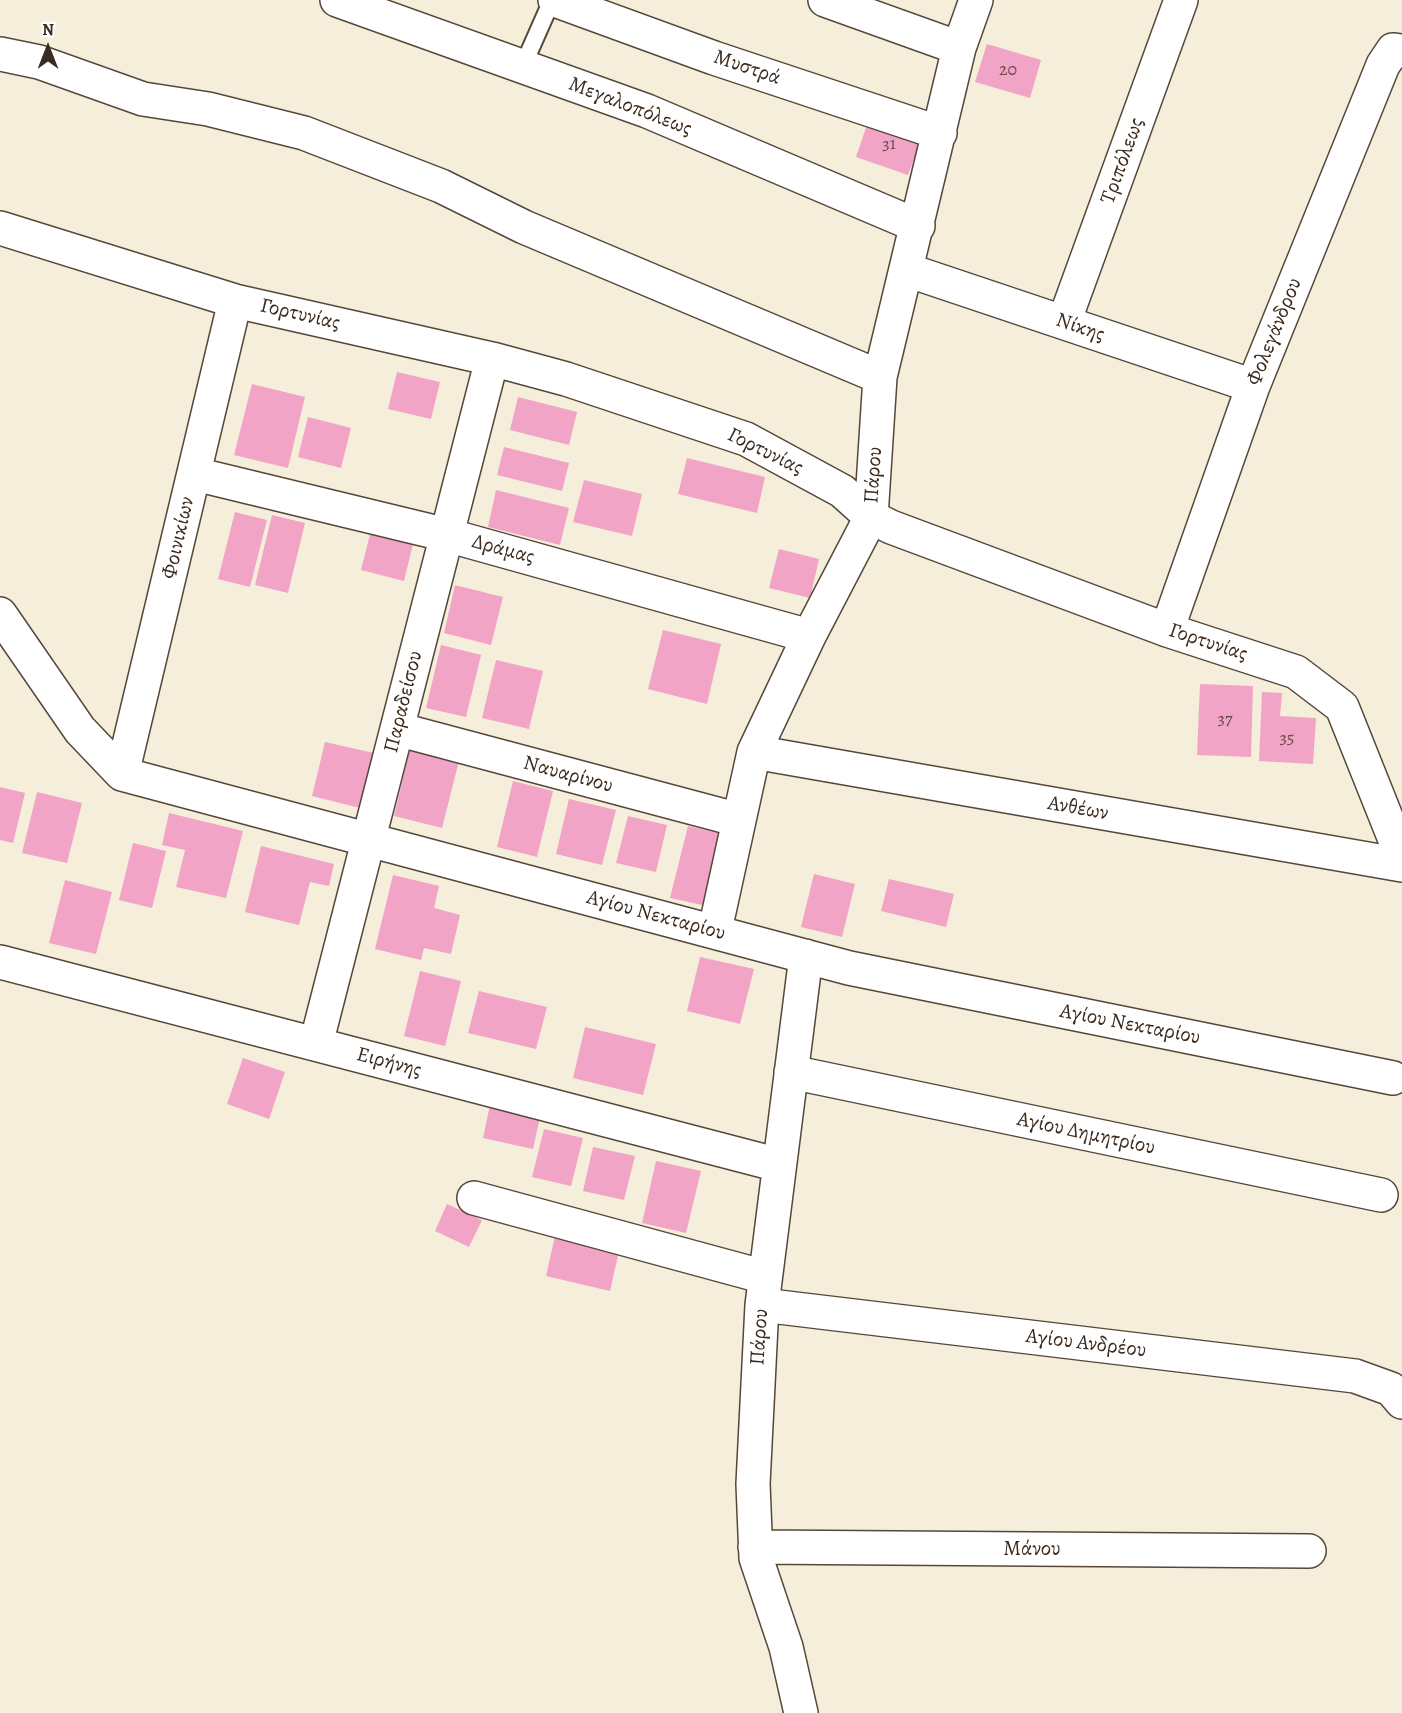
<!DOCTYPE html>
<meta charset="utf-8">
<style>
body{margin:0}
#map{position:relative;width:1402px;height:1713px;overflow:hidden;background:#f4eedb;font-family:Alegreya,serif}
canvas{display:block}
.north{position:absolute;left:18px;top:18px;width:60px;height:60px;-webkit-text-stroke:4px #fff;paint-order:stroke;rotate:0deg;font-size:16px;font-weight:700;line-height:24px;text-align:center;color:#3b2a1e}
.north::after{content:'';display:block;margin:auto;width:21px;height:27px;background:#3b2a1e;clip-path:polygon(50% 0,100% 100%,50% 72%,0 100%)}
</style>
<div id="map">
<canvas width="1402" height="1713"></canvas>
<div class="north">N</div>
</div>
<script>
const ctx = document.querySelector('canvas').getContext('2d');
ctx.lineJoin = 'round';
function paint(path, color) { ctx.fillStyle = color; ctx.fill(path, 'evenodd'); }
const poly = rows => new Path2D(rows.map(r => 'M' + r).join(''));
function trace(path, color, width, dash) { ctx.strokeStyle = color; ctx.lineWidth = width; ctx.lineCap = dash ? 'butt' : 'round'; ctx.setLineDash(dash || []); ctx.stroke(path); }
function write(font, color, halo, rows, align = 'center') {
  ctx.font = font + ' Alegreya,serif'; ctx.lineWidth = 5; ctx.setLineDash([]); ctx.textBaseline = 'middle'; ctx.strokeStyle = halo; ctx.fillStyle = color; for (const [text, x, y, turn = 0] of rows) {
    ctx.save(); ctx.translate(x, y); ctx.rotate((+turn || 0) * Math.PI / 180); ctx.textAlign = isNaN(turn) ? turn : align; if (halo) ctx.strokeText(text, 0, 0); ctx.fillText(text, 0, 0); ctx.restore();
  }
}
const building = poly([
 [987,44,1041,60,1030,98,975,82],
 [870,116,923,134,908,175,856,157],
 [397,372,440,382,431,419,388,409],
 [252,384,305,397,288,468,234,455],
 [518,397,577,412,569,445,510,430],
 [308,417,351,428,341,468,298,457],
 [504,447,569,463,562,491,497,475],
 [687,458,765,477,757,513,678,494],
 [584,480,642,494,632,536,573,522],
 [496,490,569,508,560,545,488,527],
 [235,512,267,520,250,587,218,579],
 [272,515,305,523,288,593,255,585],
 [371,530,414,540,404,581,361,570],
 [779,549,819,559,810,598,769,588],
 [455,585,503,597,491,645,444,633],
 [663,630,721,644,707,704,648,689],
 [441,645,481,655,466,717,426,708],
 [496,660,543,671,529,729,482,718],
 [1200,684,1253,686,1251,757,1197,755],
 [1262,692,1282,693,1280,716,1316,718,1313,764,1259,761],
 [325,742,374,753,360,808,312,796],
 [410,749,459,761,442,828,394,816],
 [513,781,553,791,537,857,497,847],
 [0,787,25,793,13,843,0,840],
 [37,792,82,803,67,863,22,853],
 [569,799,616,810,602,865,556,854],
 [169,813,243,831,226,898,176,887,185,850,162,845],
 [628,816,667,825,656,872,616,863],
 [688,826,729,836,711,907,670,898],
 [133,843,166,851,152,908,119,900],
 [261,846,334,864,329,886,310,882,299,925,245,912],
 [814,874,855,884,842,937,801,927],
 [393,875,439,886,434,908,460,915,451,954,424,948,421,960,375,949],
 [889,879,954,894,946,927,881,911],
 [65,880,112,892,96,954,49,943],
 [700,957,754,969,740,1024,687,1011],
 [420,971,461,981,445,1046,404,1036],
 [479,991,547,1007,536,1049,468,1033],
 [585,1027,656,1044,643,1095,573,1078],
 [243,1058,285,1072,269,1119,227,1104],
 [490,1105,540,1117,533,1149,483,1138],
 [544,1129,583,1138,571,1186,532,1177],
 [593,1147,635,1156,624,1200,583,1191],
 [656,1161,701,1171,686,1233,642,1223],
 [447,1204,482,1220,469,1247,435,1231],
 [555,1236,619,1251,610,1291,546,1276]
]);
const service = poly([
 [522,68,552,0]
]);
const minor = poly([
 [337,0,647,111,918,226],
 [555,0,714,58,940,133],
 [825,0,959,48],
 [0,54,39,62,143,99,208,109,304,133,441,186,524,227,880,377],
 [0,228,235,301,492,359,566,379,746,439,842,491,871,517,891,527,1167,630,1296,672,1342,707,1402,857],
 [907,270,1253,386],
 [1064,322,1181,0],
 [195,474,447,535,809,636],
 [0,614,80,730,122,774,849,968,1393,1078],
 [1167,630,1253,386,1383,65,1393,50,1402,51],
 [397,729,739,820],
 [754,752,1402,865],
 [122,774,235,301],
 [715,930,754,752,809,636,871,517,880,377,959,48,976,0],
 [0,962,779,1165],
 [316,1044,492,359],
 [791,1072,1381,1195],
 [474,1198,765,1277],
 [762,1305,1355,1376,1391,1389,1402,1402],
 [755,1547,1309,1551],
 [801,1713,786,1647,756,1558,753,1484,762,1305,806,956]
]);
const numberNames = [
 ["20",1008,71],
 ["31",889,145],
 ["37",1225,720],
 ["35",1287,739]
];
const streetNames = [
 ["Μυστρά",747,68,19],
 ["Μεγαλοπόλεως",630,107,21],
 ["Τριπόλεως",1123,161,-70],
 ["Γορτυνίας",300,315,13],
 ["Νίκης",1080,328,19],
 ["Φολεγάνδρου",1275,332,-68],
 ["Γορτυνίας",765,452,26],
 ["Πάρου",874,475,-86],
 ["Φοινικίων",179,538,-77],
 ["Δράμας",503,550,15],
 ["Γορτυνίας",1208,643,18],
 ["Παραδείσου",404,702,-76],
 ["Ναυαρίνου",568,775,15],
 ["Ανθέων",1078,809,10],
 ["Αγίου Νεκταρίου",656,916,15],
 ["Αγίου Νεκταρίου",1130,1025,11],
 ["Ειρήνης",389,1063,15],
 ["Αγίου Δημητρίου",1086,1134,12],
 ["Πάρου",760,1337,-86],
 ["Αγίου Ανδρέου",1086,1344,7],
 ["Μάνου",1032,1550]
];
paint(building, '#f2a4c7');
trace(service, '#57473a', 20);
trace(minor, '#57473a', 36);
trace(service, '#fff', 16);
trace(minor, '#fff', 33);
write('18px', '#694848', null, numberNames);
write('21px', '#3b2a1e', '#fff', streetNames);
</script>
